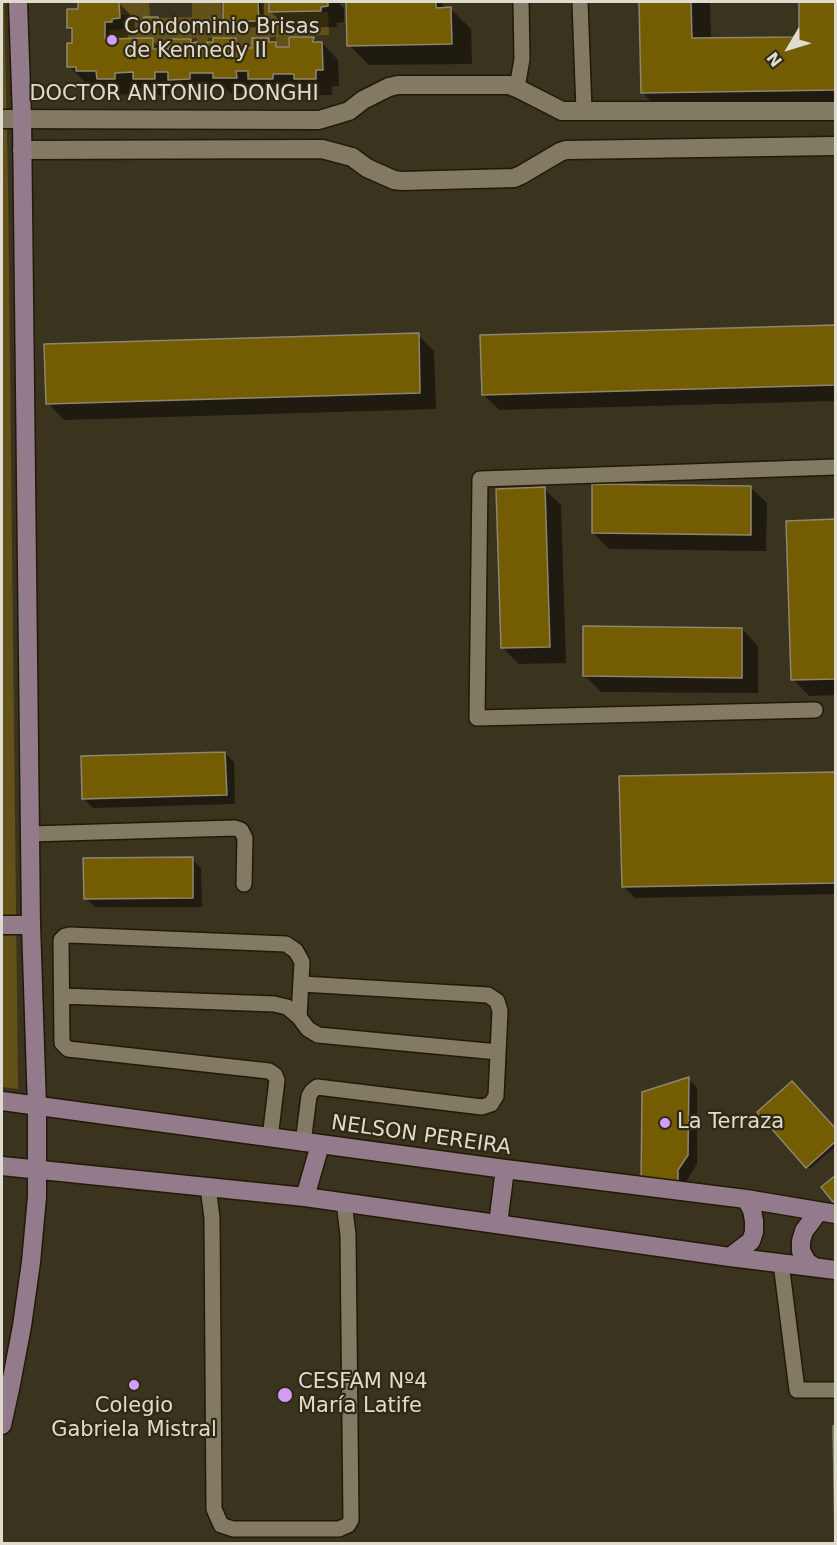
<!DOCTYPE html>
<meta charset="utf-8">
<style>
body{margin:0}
#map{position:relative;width:837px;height:1545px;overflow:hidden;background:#3a331e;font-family:"DejaVu Sans",sans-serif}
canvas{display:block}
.frame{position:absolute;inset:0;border:3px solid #e0dbcf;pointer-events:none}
.north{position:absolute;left:759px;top:18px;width:60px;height:60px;-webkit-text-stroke:4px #302914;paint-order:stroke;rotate:232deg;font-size:16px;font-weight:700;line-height:24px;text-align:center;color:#e0dbcf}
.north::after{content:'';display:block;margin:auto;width:21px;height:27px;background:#e0dbcf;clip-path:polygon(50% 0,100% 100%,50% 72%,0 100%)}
</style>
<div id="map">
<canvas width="837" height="1545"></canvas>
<div class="frame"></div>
<div class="north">N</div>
</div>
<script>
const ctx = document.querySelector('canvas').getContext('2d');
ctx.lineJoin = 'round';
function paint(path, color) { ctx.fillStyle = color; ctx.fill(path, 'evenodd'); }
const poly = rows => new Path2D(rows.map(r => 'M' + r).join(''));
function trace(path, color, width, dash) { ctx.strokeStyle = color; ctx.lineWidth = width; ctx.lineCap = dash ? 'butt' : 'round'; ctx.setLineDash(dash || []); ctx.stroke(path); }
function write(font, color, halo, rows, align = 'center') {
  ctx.font = font + ' "DejaVu Sans",sans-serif'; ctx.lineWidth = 4.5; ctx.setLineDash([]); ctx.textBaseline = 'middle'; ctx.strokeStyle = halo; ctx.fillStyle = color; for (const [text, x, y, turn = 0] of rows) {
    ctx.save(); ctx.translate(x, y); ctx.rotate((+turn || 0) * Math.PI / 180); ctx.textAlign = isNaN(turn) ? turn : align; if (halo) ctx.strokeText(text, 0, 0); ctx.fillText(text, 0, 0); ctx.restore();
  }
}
const green = poly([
 [2,2,4,2,8,181,18,1089,2,1087],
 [120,2,149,2,150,17,144,17,144,25,158,25,158,18,192,17,192,2,221,2,222,23,259,22,259,13,262,13,261,3,259,3,259,2,268,2,269,13,328,12,329,35,288,36,288,46,276,47,276,37,252,38,251,48,237,48,236,37,208,38,207,47,198,47,197,38,169,38,169,49,154,49,153,38,109,38,109,30,129,29,128,15,120,15]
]);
const shadow = poly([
 [224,2,264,2,264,27,230,28,224,21],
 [270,2,340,2,340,5,344,8,344,22,336,23,337,27,287,28,270,11],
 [348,2,440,2,447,9,451,9,471,29,472,64,369,65,349,45],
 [640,2,710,2,711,40,801,38,800,2,836,2,836,110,662,113,642,92],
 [119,3,135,20,135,34,128,35,127,40,152,40,163,51,171,51,191,40,202,49,209,49,235,39,246,50,253,50,268,39,280,49,290,49,313,38,318,43,322,43,338,60,339,86,332,86,332,95,312,95,306,89,301,89,289,90,289,95,266,95,258,87,252,87,252,93,231,94,226,89,206,89,206,95,186,95,178,87,171,88,171,95,151,95,144,88,131,88,131,94,114,95,106,87,94,87,89,82,85,82,69,66,74,44,73,33,68,28],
 [157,19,160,21,160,27,148,27,145,24],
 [836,326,836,401,499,410,483,394],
 [418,335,434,351,436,409,64,420,48,403],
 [750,487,767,503,766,551,609,549,593,533],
 [544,489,561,505,566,663,519,664,502,647],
 [836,521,836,695,809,696,793,679],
 [742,629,758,646,758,693,601,692,584,675],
 [225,753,234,762,235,804,93,808,84,799],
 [836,773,836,894,635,898,623,886],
 [192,859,201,868,202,907,95,907,85,898],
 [688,1079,697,1088,697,1164,687,1180,687,1192,652,1192],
 [759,1113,836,1131,836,1146,809,1169]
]);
const building = poly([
 [78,2,119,2,120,18,112,19,112,22,105,22,105,39,153,38,153,49,169,49,169,39,191,39,191,43,197,42,197,47,208,47,207,42,213,42,213,38,236,38,236,48,252,48,252,38,269,38,269,42,276,42,276,47,289,47,289,37,314,37,313,42,322,42,323,70,316,70,316,79,294,79,294,74,273,74,273,79,248,79,248,71,236,71,237,78,213,78,213,73,190,73,190,79,168,80,168,72,155,72,155,79,133,79,133,72,115,73,115,79,97,79,96,71,76,71,76,67,67,67,67,43,72,43,72,28,67,28,67,9,78,9,78,2],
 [223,2,258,2,259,21,223,22,223,2],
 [269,2,328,2,328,6,321,7,321,11,269,12,269,2],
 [346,2,436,2,436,8,451,7,452,44,347,46,346,2],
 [639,2,691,2,692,38,799,37,799,2,836,2,836,90,641,93,639,2],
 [144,17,158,17,158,25,144,25,144,17],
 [836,325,836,385,482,395,480,335,836,325],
 [419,333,420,393,46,404,44,344,419,333],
 [592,484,751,486,751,535,592,533,592,484],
 [545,487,550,647,501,648,496,489,545,487],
 [836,519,836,679,791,680,786,521,836,519],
 [583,626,742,628,742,678,583,676,583,626],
 [225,752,227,795,82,799,81,756,225,752],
 [836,772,836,883,622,887,619,776,836,772],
 [193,857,193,898,84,899,83,858,193,857],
 [689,1077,688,1155,678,1170,678,1184,641,1183,642,1092,689,1077],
 [792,1081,836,1129,836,1141,806,1168,757,1112,792,1081],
 [836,1175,836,1200,833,1202,821,1187,836,1175],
 [833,1426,836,1426,836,1542,835,1542,833,1426]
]);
const lane = poly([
 [580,2,584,111],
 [517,88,522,59,521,2],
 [815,710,477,718,480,479,836,467],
 [30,834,235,828,241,830,245,838,244,884],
 [302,984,488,995,497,1001,500,1011,496,1096,491,1104,482,1107,317,1087,312,1091,309,1096,303,1143],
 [62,996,274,1004,287,1007,299,1017,308,1029,318,1035,498,1052],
 [270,1138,277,1080,275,1075,269,1071,68,1049,62,1043,61,940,65,936,70,935,286,944,296,951,302,962,299,1017],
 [208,1187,212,1218,214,1509,221,1525,233,1529,339,1529,348,1525,351,1520,348,1235,344,1202],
 [781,1263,797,1390,836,1390]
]);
const street = poly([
 [2,119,319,120,349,111,363,100,389,87,398,85,509,85,517,88,562,111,836,111],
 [22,150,322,149,352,157,367,168,394,180,402,181,514,178,521,175,560,152,566,150,836,146]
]);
const secondary = poly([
 [2,925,31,925],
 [2,1101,505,1169,746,1199,836,1214],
 [2,1166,305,1197,730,1257,836,1270],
 [305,1197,320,1145],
 [498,1224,505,1169],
 [730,1257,751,1241,754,1232,754,1221,752,1210,746,1199],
 [813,1266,807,1262,801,1251,801,1241,804,1231,819,1211],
 [2,1425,10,1389,22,1326,31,1262,37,1197,37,1107,31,925,22,118,18,2]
]);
const markers = [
 [112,40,6,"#d49cfb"],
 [665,1123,6,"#d49cfb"],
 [134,1385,6,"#d49cfb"],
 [285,1395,8,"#d49cfb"]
];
const poiNames = [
 ["Condominio Brisas",124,28],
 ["de Kennedy II",124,52],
 ["La Terraza",677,1123],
 ["CESFAM Nº4",298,1383],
 ["María Latife",298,1407],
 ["Colegio",134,1407,"center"],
 ["Gabriela Mistral",134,1431,"center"]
];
const streetNames = [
 ["DOCTOR ANTONIO DONGHI",174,95],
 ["NELSON PEREIRA",421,1136,8]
];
paint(green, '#63511a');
paint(shadow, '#0007');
paint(building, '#745c03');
trace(building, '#8e866f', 1.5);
trace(lane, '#211a06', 18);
trace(street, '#211a06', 21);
trace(secondary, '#211a06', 21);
trace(lane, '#827a63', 15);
trace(street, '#827a63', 18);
trace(secondary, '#947b8b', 18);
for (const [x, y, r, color] of markers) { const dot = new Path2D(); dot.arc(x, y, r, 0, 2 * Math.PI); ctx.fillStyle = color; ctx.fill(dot); trace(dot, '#302914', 2); }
write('21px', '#e0dbcf', '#302914', poiNames, 'left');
write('21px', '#e0dbcf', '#302914', streetNames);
</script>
